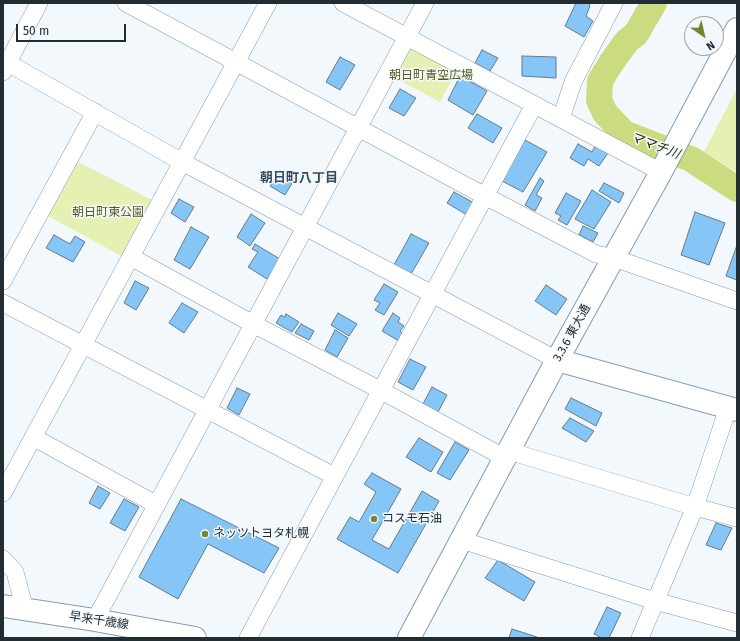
<!DOCTYPE html>
<meta charset="utf-8">
<style>
body{margin:0}
#map{position:relative;width:740px;height:641px;overflow:hidden;background:#f3f8fc;font-family:"Fira Sans",sans-serif}
canvas{display:block}
.frame{position:absolute;inset:0;border:4px solid #212c33;pointer-events:none}
.north{position:absolute;left:684px;top:16px;width:40px;height:40px;box-sizing:border-box;background:#f3f8fc;border:1px solid #9fa6ac;border-radius:50%;rotate:146deg;font-size:11px;font-weight:700;line-height:16px;text-align:center;color:#212c33}
.north::after{content:'';display:block;margin:auto;width:14px;height:18px;background:#778431;clip-path:polygon(50% 0,100% 100%,50% 72%,0 100%)}
.scale{position:absolute;left:16px;top:24px;width:110px;height:18px;box-sizing:border-box;border:2px solid #212c33;border-top:0;padding-left:5px;font-size:12px;line-height:14px;white-space:nowrap;color:#212c33;-webkit-text-stroke:3px #f3f8fc;paint-order:stroke}
</style>
<div id="map">
<canvas width="740" height="641"></canvas>
<div class="frame"></div>
<div class="north">N</div>
<div class="scale">50 m</div>
</div>
<script>
const ctx = document.querySelector('canvas').getContext('2d');
ctx.lineJoin = 'round';
function paint(path, color) { ctx.fillStyle = color; ctx.fill(path, 'evenodd'); }
const poly = rows => new Path2D(rows.map(r => 'M' + r).join(''));
function trace(path, color, width, dash) { ctx.strokeStyle = color; ctx.lineWidth = width; ctx.lineCap = dash ? 'butt' : 'round'; ctx.setLineDash(dash || []); ctx.stroke(path); }
function write(font, color, halo, rows, align = 'center') {
  ctx.font = font + ' "Fira Sans","Noto Sans JP",sans-serif'; ctx.lineWidth = 3; ctx.setLineDash([]); ctx.textBaseline = 'middle'; ctx.strokeStyle = halo; ctx.fillStyle = color; for (const [text, x, y, turn = 0] of rows) {
    ctx.save(); ctx.translate(x, y); ctx.rotate((+turn || 0) * Math.PI / 180); ctx.textAlign = isNaN(turn) ? turn : align; if (halo) ctx.strokeText(text, 0, 0); ctx.fillText(text, 0, 0); ctx.restore();
  }
}
const green = poly([
 [412,45,458,69,440,102,395,78],
 [737,88,737,172,704,152],
 [77,161,154,201,123,257,48,216]
]);
const river = poly([
 [654,3,636,34,627,41,611,63,600,81,599,100,605,113,624,133,691,159,737,189]
]);
const building = poly([
 [576,3,589,3,590,6,586,16,593,21,584,37,565,26,576,3],
 [482,50,498,58,490,71,475,63,482,50],
 [522,56,556,57,556,78,522,76,522,56],
 [340,57,355,65,340,90,326,82,340,57],
 [460,76,487,91,473,115,448,100,460,76],
 [400,89,416,98,404,116,389,108,400,89],
 [477,114,502,128,493,143,468,128,477,114],
 [525,140,547,152,523,192,502,181,525,140],
 [578,144,592,152,595,146,608,153,599,166,588,159,584,166,570,158,578,144],
 [279,171,294,180,285,195,270,186,279,171],
 [540,178,544,181,536,195,542,198,535,211,525,205,540,178],
 [604,183,624,193,619,203,599,191,604,183],
 [592,190,611,202,594,229,575,219,592,190],
 [454,192,474,203,467,215,447,203,454,192],
 [566,193,581,201,567,225,558,220,561,216,555,213,566,193],
 [179,199,194,207,185,222,171,213,179,199],
 [695,212,725,223,709,265,681,255,695,212],
 [251,214,265,223,250,246,237,237,251,214],
 [583,226,598,233,593,242,579,235,583,226],
 [191,227,209,237,190,269,174,260,191,227],
 [411,234,429,243,411,274,394,265,411,234],
 [54,235,70,244,75,236,85,242,73,262,46,248,54,235],
 [255,244,280,259,267,279,248,267,258,252,252,249,255,244],
 [737,245,737,280,726,276,737,245],
 [135,281,149,288,136,310,124,303,135,281],
 [384,284,398,292,384,315,375,310,380,303,374,300,384,284],
 [546,285,567,299,556,315,535,301,546,285],
 [182,303,198,312,184,333,169,323,182,303],
 [338,313,357,324,349,336,331,325,338,313],
 [393,313,400,318,398,322,404,326,400,331,403,334,399,341,382,331,393,313],
 [286,314,299,322,292,332,276,323,281,315,285,317,286,314],
 [301,324,314,331,309,340,295,333,301,324],
 [335,330,348,338,337,357,325,350,335,330],
 [410,359,426,367,413,390,398,382,410,359],
 [432,387,447,395,438,412,423,404,432,387],
 [237,388,250,394,239,415,227,408,237,388],
 [571,398,602,413,596,426,565,409,571,398],
 [570,418,594,431,586,442,562,428,570,418],
 [419,438,443,452,431,472,406,457,419,438],
 [455,442,469,450,450,480,437,473,455,442],
 [372,473,401,489,372,540,389,549,422,491,439,501,398,573,337,539,350,517,359,522,376,492,364,484,372,473],
 [98,486,110,493,100,509,89,503,98,486],
 [124,499,139,507,125,531,110,523,124,499],
 [181,499,279,548,264,573,208,544,178,599,139,577,181,499],
 [716,523,732,528,721,550,706,545,716,523],
 [498,560,535,582,524,601,485,578,498,560],
 [607,607,621,613,609,638,602,638,594,634,607,607],
 [512,629,537,637,537,638,509,638,512,629]
]);
const street = poly([
 [126,3,485,196,596,254,614,258,737,301],
 [343,3,661,172],
 [8,63,182,162,557,360],
 [3,72,39,3],
 [561,119,573,82,614,3],
 [131,257,253,324,380,390,505,458],
 [3,281,95,112],
 [3,303,334,476],
 [33,437,157,505],
 [509,451,695,507,737,518],
 [3,493,268,3],
 [461,540,655,601,737,623],
 [3,559,15,572,25,610],
 [95,620,425,3],
 [248,638,534,105],
 [640,638,695,507,728,408]
]);
const secondary = poly([
 [557,360,737,410],
 [3,606,95,620,195,638],
 [409,638,557,360,661,172,737,29]
]);
const markers = [
 [374,519,4,"#778431"],
 [205,534,4,"#778431"]
];
const parkNames = [
 ["朝日町青空広場",431,76],
 ["朝日町東公園",108,213]
];
const streetNames = [
 ["3.3.6 東大通",572,333,-61],
 ["早来千歳線",99,621,9]
];
const poiNames = [
 ["コスモ石油",382,519],
 ["ネッツトヨタ札幌",213,534]
];
const waterNames = [
 ["ママチ川",655,146,21]
];
const neighbourhoodNames = [
 ["朝日町八丁目",299,178]
];
paint(green, '#e5f1b2');
trace(river, '#cbdb7f', 26);
paint(building, '#86c6f6');
trace(building, '#637b8d', 1);
trace(street, '#849db0', 18);
trace(secondary, '#849db0', 24);
trace(street, '#fff', 17);
trace(secondary, '#fff', 22);
for (const [x, y, r, color] of markers) { const dot = new Path2D(); dot.arc(x, y, r, 0, 2 * Math.PI); ctx.fillStyle = color; ctx.fill(dot); trace(dot, '#f3f8fc', 1.5); }
write('12px', '#525c1a', '#f3f8fc', parkNames);
write('12px', '#212c33', '#f3f8fc', streetNames);
write('12px', '#212c33', '#f3f8fc', poiNames, 'left');
write('italic 13px', '#292f07', '#f3f8fc', waterNames);
write('bold 13px', '#364c5d', '#f3f8fc', neighbourhoodNames);
</script>
